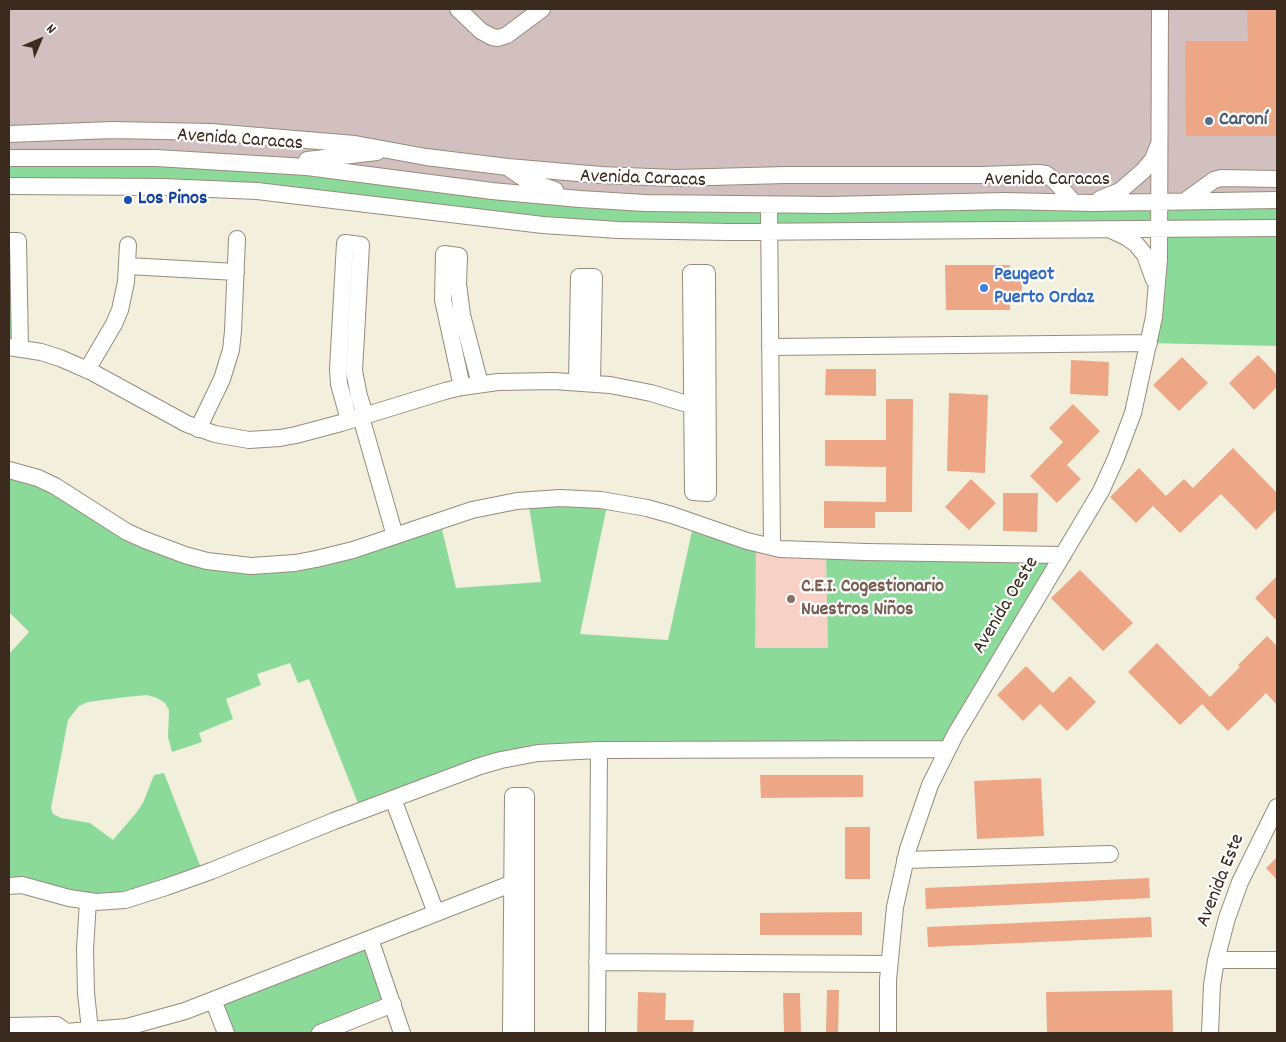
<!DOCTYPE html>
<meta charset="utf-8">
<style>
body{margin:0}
#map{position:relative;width:1286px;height:1042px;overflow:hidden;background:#f2efdc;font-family:Dekko,sans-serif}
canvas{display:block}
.frame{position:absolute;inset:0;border:10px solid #3b2a1e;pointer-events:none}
.north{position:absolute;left:15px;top:15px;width:50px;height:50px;-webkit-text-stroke:4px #fff;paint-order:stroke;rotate:45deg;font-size:14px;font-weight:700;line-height:20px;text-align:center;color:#3b2a1e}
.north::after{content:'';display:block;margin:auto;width:18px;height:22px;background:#3b2a1e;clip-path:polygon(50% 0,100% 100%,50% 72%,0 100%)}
</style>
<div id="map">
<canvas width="1286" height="1042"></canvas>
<div class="frame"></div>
<div class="north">N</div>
</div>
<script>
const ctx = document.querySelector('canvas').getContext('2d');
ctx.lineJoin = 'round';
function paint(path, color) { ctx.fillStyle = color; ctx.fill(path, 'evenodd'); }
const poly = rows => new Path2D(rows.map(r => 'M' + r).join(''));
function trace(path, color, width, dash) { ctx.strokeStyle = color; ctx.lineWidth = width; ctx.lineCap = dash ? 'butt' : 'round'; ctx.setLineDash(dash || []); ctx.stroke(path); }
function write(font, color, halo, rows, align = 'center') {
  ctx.font = font + ' Dekko,sans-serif'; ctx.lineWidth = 4.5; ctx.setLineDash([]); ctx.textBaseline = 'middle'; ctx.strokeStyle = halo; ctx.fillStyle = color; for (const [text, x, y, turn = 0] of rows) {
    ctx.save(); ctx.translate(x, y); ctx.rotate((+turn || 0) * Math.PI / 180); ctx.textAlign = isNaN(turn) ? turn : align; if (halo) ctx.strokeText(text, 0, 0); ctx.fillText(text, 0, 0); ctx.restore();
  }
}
const built = poly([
 [756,543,826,551,828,649,754,648]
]);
const industrial = poly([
 [9,9,1277,9,1277,200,710,204,9,158]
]);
const green = poly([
 [9,158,156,158,548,196,1277,200,1277,346,1149,343,1160,229,728,232,388,206,9,186],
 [9,241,18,241,19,348,9,347],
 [9,470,163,548,272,565,440,521,456,588,541,582,528,500,608,501,580,634,668,640,694,522,756,543,755,648,828,648,826,551,1063,555,947,749,538,753,361,811,309,679,298,683,290,663,257,674,261,685,226,699,233,719,199,733,202,742,172,752,168,737,169,710,165,703,157,698,147,695,126,697,88,702,79,706,68,720,51,808,53,814,61,818,90,823,113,840,137,812,143,803,154,775,164,773,203,873,125,900,9,886,9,654,29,632,9,612],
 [370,939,393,1004,320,1033,226,1033,213,1000]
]);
const building = poly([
 [1247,9,1277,9,1277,136,1186,136,1185,41,1248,41],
 [945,265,1010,265,1010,281,1022,281,1022,295,1010,296,1010,310,946,310],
 [1258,355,1277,375,1277,387,1254,410,1229,383],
 [1182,357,1208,383,1179,411,1153,385],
 [1071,360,1109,362,1108,396,1070,394],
 [826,369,876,369,876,396,825,395],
 [949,393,988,395,985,473,947,471],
 [886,399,913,399,912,512,875,512,875,528,824,528,824,501,886,502,886,467,825,466,825,440,886,440],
 [1073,404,1100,431,1067,465,1081,479,1057,503,1030,476,1063,442,1049,428],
 [1233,448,1277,493,1277,509,1256,530,1221,494,1180,533,1153,506,1136,523,1110,497,1139,468,1166,496,1184,479,1193,488],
 [971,479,996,503,969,530,945,507],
 [1003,493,1038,493,1037,532,1003,531],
 [1080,570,1133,623,1103,651,1051,598],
 [1277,576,1277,621,1255,598],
 [1267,636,1277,646,1277,705,1266,693,1228,731,1202,704,1180,725,1128,672,1157,643,1210,697,1240,667,1238,665],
 [1026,666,1053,693,1070,676,1096,702,1067,731,1040,704,1023,721,997,695],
 [760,775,863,775,863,797,761,798],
 [1041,778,1044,836,977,839,974,781],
 [845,827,870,827,870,879,845,879],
 [1277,857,1277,880,1266,868],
 [1149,878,1150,898,926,909,925,888],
 [862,912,862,935,760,935,760,913],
 [1151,917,1152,937,928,947,927,927],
 [827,990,839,990,838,1033,826,1033],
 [1172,990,1173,1032,1047,1033,1046,992],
 [638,992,666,993,665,1020,694,1020,693,1033,637,1033],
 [783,993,800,993,801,1033,784,1033]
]);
const minor = poly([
 [458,9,481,31,492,37,498,38,507,35,542,9],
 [9,134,113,130,211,132,355,144,426,157,508,167,601,175,675,178,785,175,981,175,1039,173,1046,174,1056,182,1073,202],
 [9,158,156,158,307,167,492,191,580,199,645,203,829,205,1005,201,1092,203,1277,200],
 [307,160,377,152],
 [510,169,528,181,555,190],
 [9,186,163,187,257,191,543,225,618,230,728,232,1277,228],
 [1100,199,1120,191,1143,171,1153,159,1159,144],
 [1185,201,1214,180,1221,178,1277,179],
 [769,205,772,547],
 [1111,230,1126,237,1136,244,1145,255,1154,280],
 [9,241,18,241,20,349],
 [128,266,236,272],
 [691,273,707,273,708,493,693,492,691,273],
 [9,347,41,352,60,358,92,372,187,424,215,434,249,440,280,438,296,435,341,423,445,391,462,387,498,382,554,381,610,385,651,393,707,410],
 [770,347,1149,343],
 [87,370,114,324,120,310,126,282,128,245],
 [577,382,579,277,594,277,592,383],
 [462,387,443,300,444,254,459,256,458,284,462,315,480,384],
 [361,417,395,536],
 [349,420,339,384,338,369,345,243,361,245,354,371,359,396,365,415],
 [198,429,222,379,231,350,233,331,237,239],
 [9,470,38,478,55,486,127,532,145,540,185,555,207,561,251,566,295,563,316,559,353,550,472,510,517,501,560,498,601,500,647,508,672,515,747,541,780,549,866,552,1063,555],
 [393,799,436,913],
 [905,860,1110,854],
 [9,886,22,885,69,898,96,902,125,900,166,887,211,871,334,821,480,766,501,760,538,753,599,750,947,749],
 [88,901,85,949,86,993,90,1030],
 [370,939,402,1033],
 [1216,960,1277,960],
 [597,962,889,964],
 [213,1000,226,1033],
 [9,1026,57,1025,66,1032],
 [64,1033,66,1032,127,1027,185,1011,526,878],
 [320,1033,393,1004],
 [511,1033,513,796,526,796,526,1033],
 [597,1033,599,750],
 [888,1033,888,980,895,907,908,849,930,785,955,735,1101,491,1116,458,1133,413,1154,317,1159,259,1160,9],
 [1210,1033,1212,985,1216,960,1227,918,1240,882,1277,807]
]);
const markers = [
 [1209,121,5,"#5c6f8a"],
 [128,200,5,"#1a4fb4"],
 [984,288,5,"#3f7fe0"],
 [791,599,5,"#8d6e63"]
];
const serviceNames = [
 ["Caroní",1219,121]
];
const streetNames = [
 ["Avenida Caracas",240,141,4],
 ["Avenida Caracas",643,180,2],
 ["Avenida Caracas",1047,181],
 ["Avenida Oeste",1007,606,-59],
 ["Avenida Este",1222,881,-68]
];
const transitNames = [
 ["Los Pinos",138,200]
];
const shopNames = [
 ["Peugeot",994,276],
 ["Puerto Ordaz",994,299]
];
const educationNames = [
 ["C.E.I. Cogestionario",801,588],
 ["Nuestros Niños",801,611]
];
paint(built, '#f7d1c6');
paint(industrial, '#d2bfbf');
paint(green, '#8cda99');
paint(building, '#eea786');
trace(minor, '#968c7d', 18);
trace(minor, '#fff', 16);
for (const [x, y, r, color] of markers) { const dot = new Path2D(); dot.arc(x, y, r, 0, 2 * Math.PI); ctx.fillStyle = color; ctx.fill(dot); trace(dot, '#fff', 2); }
write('bold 20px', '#4e5e75', '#fff', serviceNames, 'left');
write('20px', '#3b2a1e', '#fff', streetNames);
write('bold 20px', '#164399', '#fff', transitNames, 'left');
write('bold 20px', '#366cbe', '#fff', shopNames, 'left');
write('bold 20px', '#785e54', '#fff', educationNames, 'left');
</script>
